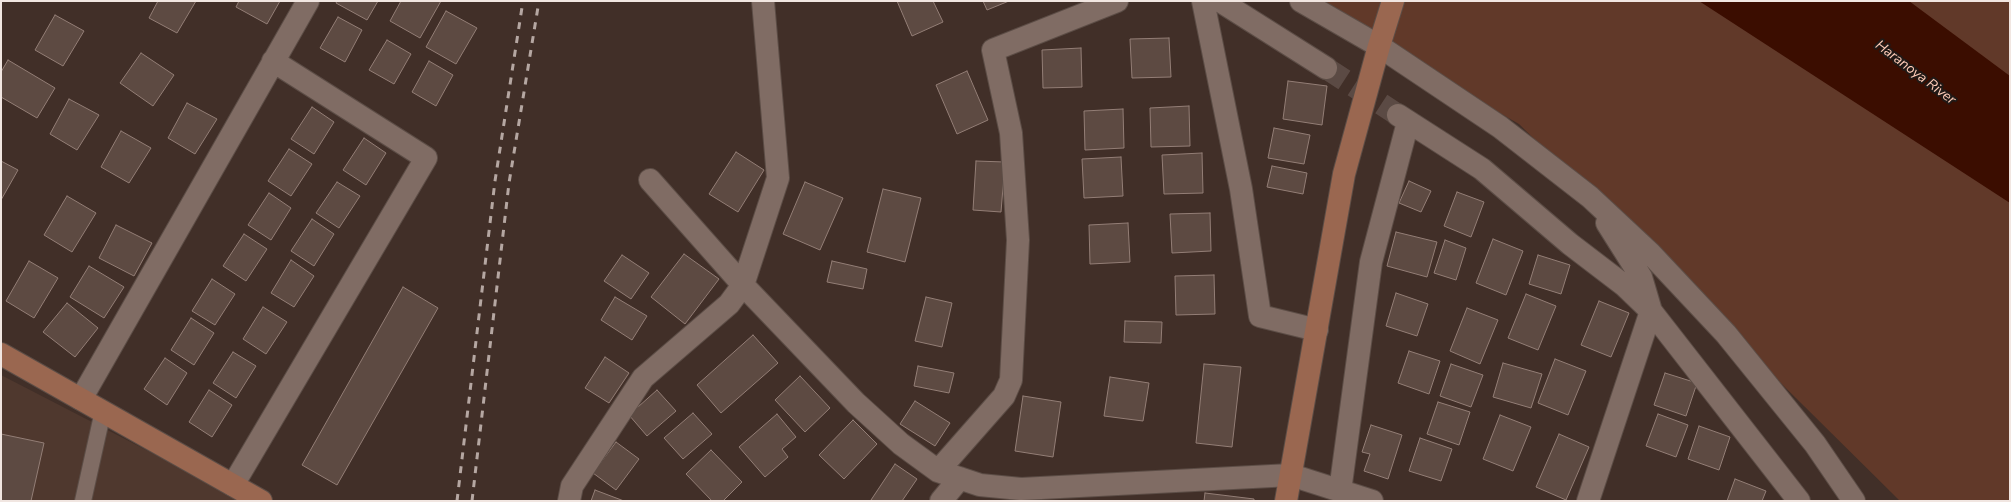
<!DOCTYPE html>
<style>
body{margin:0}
#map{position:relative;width:2011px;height:502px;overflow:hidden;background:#412f28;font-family:"Nunito Sans",sans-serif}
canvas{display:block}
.frame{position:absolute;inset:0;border:2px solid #f1e6e1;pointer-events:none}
</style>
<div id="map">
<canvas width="2011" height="502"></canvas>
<div class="frame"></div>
</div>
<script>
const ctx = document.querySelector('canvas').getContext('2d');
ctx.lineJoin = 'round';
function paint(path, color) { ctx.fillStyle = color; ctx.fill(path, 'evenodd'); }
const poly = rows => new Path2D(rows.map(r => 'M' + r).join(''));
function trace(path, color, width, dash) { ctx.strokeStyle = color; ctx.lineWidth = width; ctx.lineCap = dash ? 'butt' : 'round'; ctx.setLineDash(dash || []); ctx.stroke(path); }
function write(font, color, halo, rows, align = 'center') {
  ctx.font = font + ' "Nunito Sans",sans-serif'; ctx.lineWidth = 4; ctx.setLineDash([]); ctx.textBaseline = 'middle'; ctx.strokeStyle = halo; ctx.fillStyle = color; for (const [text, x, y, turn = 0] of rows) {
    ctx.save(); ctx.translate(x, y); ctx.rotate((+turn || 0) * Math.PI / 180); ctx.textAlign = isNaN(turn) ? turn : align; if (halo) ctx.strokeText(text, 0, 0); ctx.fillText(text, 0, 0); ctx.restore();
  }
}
const built = poly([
 [1,375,245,501,1,501]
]);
const green = poly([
 [1302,1,2010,1,2010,501,1900,501,1519,124]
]);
const water = poly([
 [1699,1,1909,1,2010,76,2010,203]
]);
const building = poly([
 [158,1,196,1,177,33,149,18,158,1],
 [239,1,280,1,267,24,236,7,239,1],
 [337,1,378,1,367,20,336,3,337,1],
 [401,1,441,1,420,38,390,21,401,1],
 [897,1,933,1,943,22,912,36,897,1],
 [983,1,1009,1,987,10,983,1],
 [446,11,477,28,456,64,426,47,446,11],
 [55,15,84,31,63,66,35,50,55,15],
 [338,17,362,30,345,62,320,48,338,17],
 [1169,38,1171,77,1132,78,1130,39,1169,38],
 [387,40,411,54,394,84,369,70,387,40],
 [1081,48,1082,87,1043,88,1042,50,1081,48],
 [141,53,174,75,153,106,120,83,141,53],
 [8,60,55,88,37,118,1,97,1,72,8,60],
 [429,61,453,75,436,106,412,92,429,61],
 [967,71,988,120,957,134,936,85,967,71],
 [1288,81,1327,86,1322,125,1283,119,1288,81],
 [69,99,99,115,77,150,50,134,69,99],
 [187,103,217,119,195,154,168,138,187,103],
 [1189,106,1190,146,1151,147,1150,108,1189,106],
 [312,107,334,122,314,154,291,139,312,107],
 [1123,109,1124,148,1085,150,1084,111,1123,109],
 [1274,128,1310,135,1304,164,1268,158,1274,128],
 [121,131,151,148,129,183,101,167,121,131],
 [364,138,386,153,366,185,343,170,364,138],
 [289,149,312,164,291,196,268,181,289,149],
 [736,152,764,170,738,212,709,194,736,152],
 [1202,153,1203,193,1164,194,1162,155,1202,153],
 [1121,157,1123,196,1084,198,1082,159,1121,157],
 [1,161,18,170,1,200,1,161],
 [976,161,1005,162,1001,212,973,210,976,161],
 [1272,166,1307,173,1303,194,1267,187,1272,166],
 [1409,181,1431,191,1421,212,1399,203,1409,181],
 [337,182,360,196,339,228,316,213,337,182],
 [805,182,843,198,820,250,783,234,805,182],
 [883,189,921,198,905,262,867,252,883,189],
 [1457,192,1484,202,1471,237,1444,226,1457,192],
 [269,193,291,208,271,240,248,225,269,193],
 [67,196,96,213,72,252,44,235,67,196],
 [1210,213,1211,251,1172,253,1170,214,1210,213],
 [312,219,334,234,314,266,291,251,312,219],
 [1128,223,1130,262,1090,264,1089,225,1128,223],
 [116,225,152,243,134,276,99,258,116,225],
 [1396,232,1437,242,1427,277,1387,266,1396,232],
 [244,234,267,249,246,281,223,266,244,234],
 [1493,239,1523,251,1506,295,1476,283,1493,239],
 [1445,240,1466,248,1456,280,1434,273,1445,240],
 [684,254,719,279,685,324,651,297,684,254],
 [622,255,649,273,631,299,604,281,622,255],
 [1538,255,1570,265,1561,294,1529,284,1538,255],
 [291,260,314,276,294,307,271,293,291,260],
 [29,261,58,278,34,318,6,301,29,261],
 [832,261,867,269,863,289,827,282,832,261],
 [89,266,124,287,104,318,70,297,89,266],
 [1214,275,1215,314,1176,315,1175,276,1214,275],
 [212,279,235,294,215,325,192,311,212,279],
 [403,287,438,308,337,485,302,465,403,287],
 [1396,293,1428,304,1417,336,1386,326,1396,293],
 [1526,294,1556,306,1538,350,1508,338,1526,294],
 [615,297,647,316,632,340,601,320,615,297],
 [926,297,952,303,942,347,915,341,926,297],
 [1599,301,1629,313,1611,357,1581,345,1599,301],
 [67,303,98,328,75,357,43,332,67,303],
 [263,307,287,322,266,354,243,339,263,307],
 [1467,308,1498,320,1480,364,1450,351,1467,308],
 [191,318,214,333,194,365,171,350,191,318],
 [1125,321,1162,322,1161,343,1124,342,1125,321],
 [753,335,778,363,721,413,697,385,753,335],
 [1409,351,1440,361,1429,394,1398,383,1409,351],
 [233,352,256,366,236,398,213,383,233,352],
 [605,357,629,373,609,403,585,388,605,357],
 [165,358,187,373,167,405,144,389,165,358],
 [1555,359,1586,371,1568,415,1538,403,1555,359],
 [1503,363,1542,374,1531,408,1493,397,1503,363],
 [1204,364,1241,367,1232,447,1196,443,1204,364],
 [1451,364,1483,375,1471,407,1440,396,1451,364],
 [918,366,954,373,949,393,914,386,918,366],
 [1665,373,1697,383,1686,416,1654,405,1665,373],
 [800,376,830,408,805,432,775,400,800,376],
 [1110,377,1149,383,1143,421,1104,416,1110,377],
 [209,390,232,405,212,437,189,422,209,390],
 [657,390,676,411,647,436,629,415,657,390],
 [1023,396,1061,402,1053,457,1015,451,1023,396],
 [915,401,950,423,935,446,900,424,915,401],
 [1438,402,1470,412,1459,445,1427,434,1438,402],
 [693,413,712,434,683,459,664,438,693,413],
 [777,414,796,437,782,449,788,457,765,477,739,447,777,414],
 [1658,414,1688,425,1676,457,1646,446,1658,414],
 [1500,415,1531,427,1513,471,1483,459,1500,415],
 [853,420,877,444,844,479,819,455,853,420],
 [1371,425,1402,435,1388,479,1364,471,1370,454,1362,452,1371,425],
 [1699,426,1730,437,1719,470,1688,459,1699,426],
 [1,434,44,443,31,501,1,501,1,434],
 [1559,434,1589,447,1566,500,1536,487,1559,434],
 [1420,438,1452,449,1441,481,1409,471,1420,438],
 [616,442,639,459,616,490,593,473,616,442],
 [711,450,742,482,723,501,712,501,686,474,711,450],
 [895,464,917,479,902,501,873,501,871,500,895,464],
 [1735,479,1766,491,1762,501,1727,501,1735,479],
 [595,490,624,501,591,501,595,490],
 [1205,493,1254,499,1254,501,1204,501,1205,493]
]);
const streetTunnel = poly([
 [1326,68,1398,115]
]);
const lane = poly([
 [83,501,103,411]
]);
const street = poly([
 [1203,1,1241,189,1260,316,1317,330],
 [1220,1,1326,68],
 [1301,1,1379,46,1500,127,1590,197,1650,253,1726,334,1815,444,1854,501],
 [1398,115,1482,169,1570,244,1625,286,1651,311,1799,501],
 [650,180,743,285,856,403,901,444,938,471,980,485,1021,489,1291,475,1372,501],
 [81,399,308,1],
 [938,471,1004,396,1011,380,1018,240,1011,133,993,50,1117,1],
 [233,485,426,158,273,61],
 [1340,491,1371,262,1408,122],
 [569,501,572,486,643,378,729,304,743,285,778,178,763,1],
 [941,501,960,478],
 [1588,501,1651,311,1641,277,1607,223]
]);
const secondary = poly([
 [1,354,261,501],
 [1286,501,1344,174,1379,46,1393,1]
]);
const rail = poly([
 [457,501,495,181,523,1],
 [472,501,509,183,539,1]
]);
const waterNames = [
 ["Haranoya River",1915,73,37]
];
paint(built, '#4f382e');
paint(green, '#613929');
paint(water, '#3b0d00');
paint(building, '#5d4a42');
trace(building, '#937e76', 1);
trace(streetTunnel, '#5b4a44', 22, [22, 11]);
trace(lane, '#5c4d46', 18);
trace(street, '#5c4d46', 24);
trace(secondary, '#5c4d46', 24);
trace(lane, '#806c64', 16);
trace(street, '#806c64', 22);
trace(secondary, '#9a6750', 22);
trace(rail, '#b5a7a2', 3, [7, 7]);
write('italic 14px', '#fecbb7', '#211916', waterNames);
</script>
